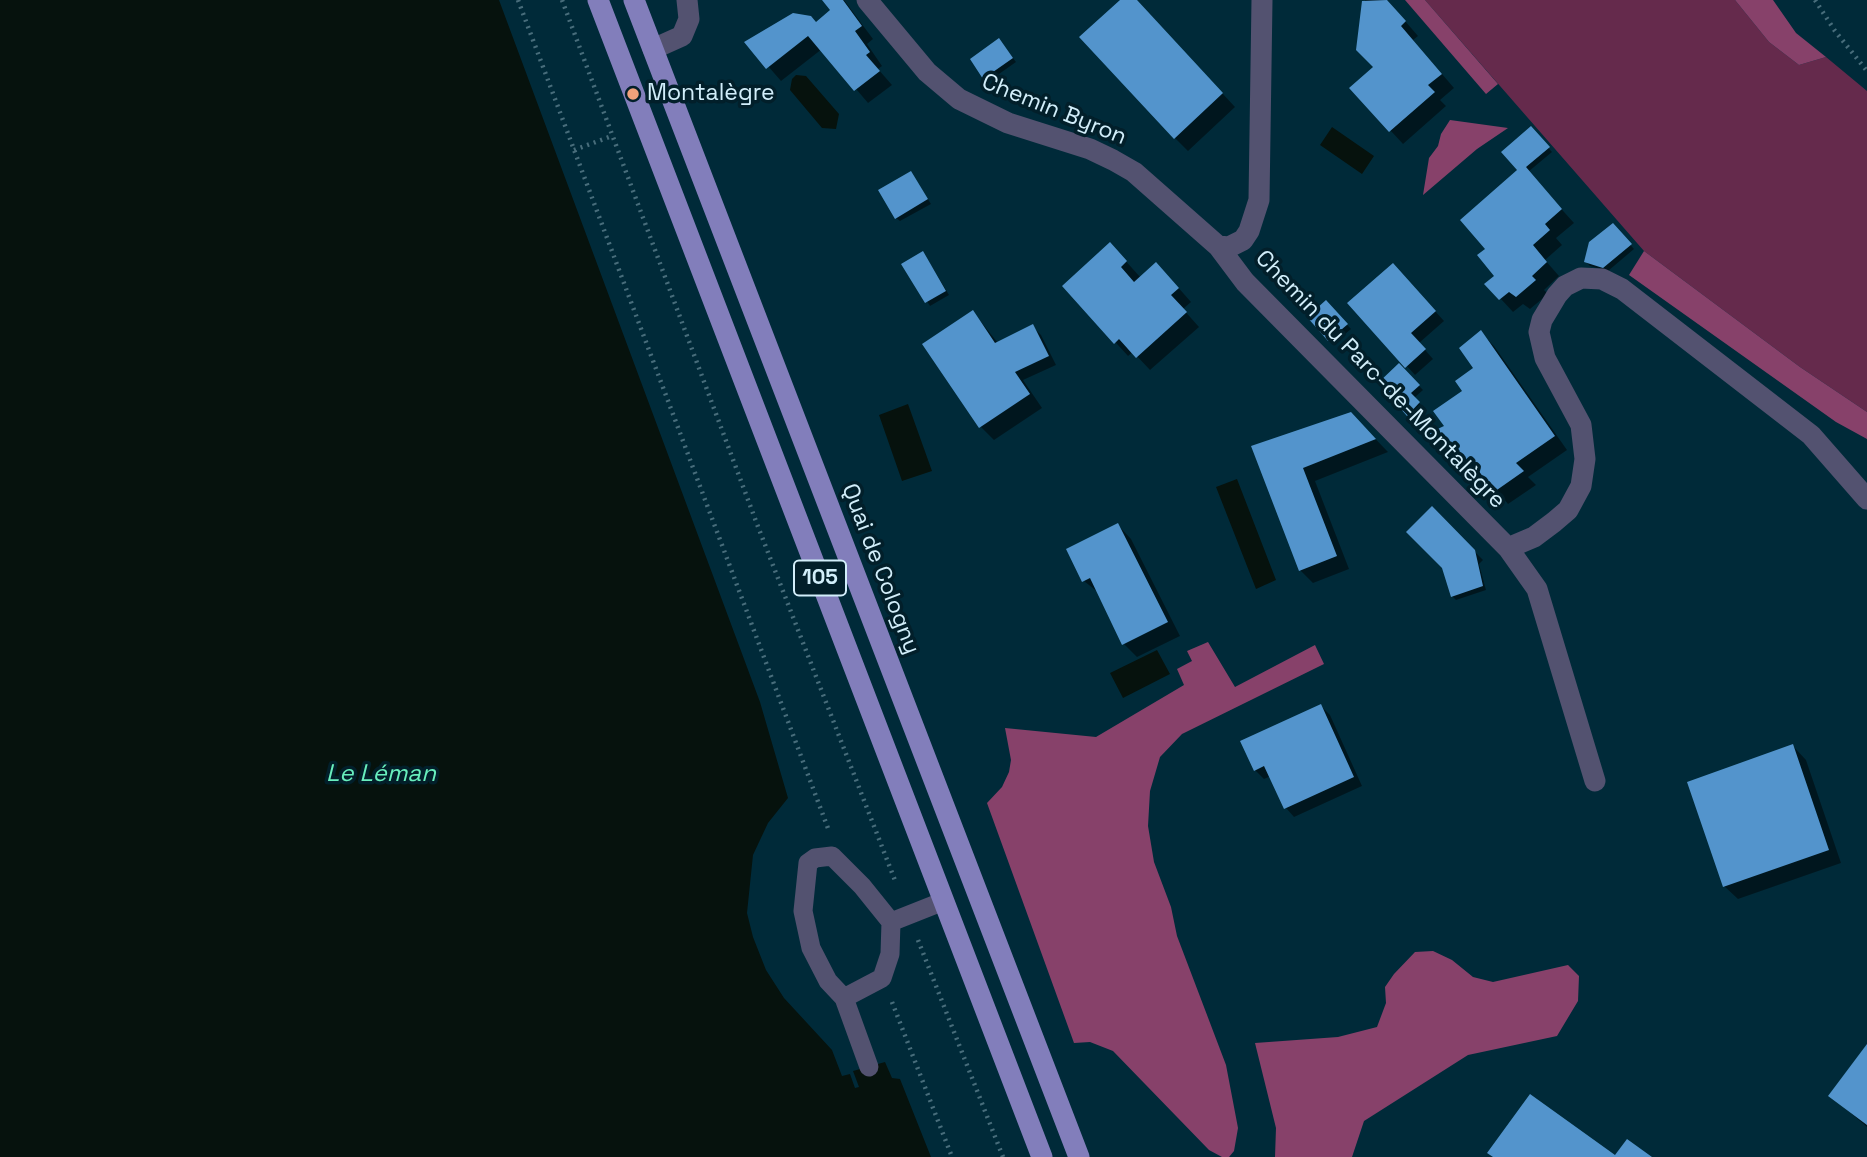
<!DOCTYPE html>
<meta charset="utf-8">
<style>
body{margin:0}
canvas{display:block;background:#002a39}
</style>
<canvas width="1867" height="1157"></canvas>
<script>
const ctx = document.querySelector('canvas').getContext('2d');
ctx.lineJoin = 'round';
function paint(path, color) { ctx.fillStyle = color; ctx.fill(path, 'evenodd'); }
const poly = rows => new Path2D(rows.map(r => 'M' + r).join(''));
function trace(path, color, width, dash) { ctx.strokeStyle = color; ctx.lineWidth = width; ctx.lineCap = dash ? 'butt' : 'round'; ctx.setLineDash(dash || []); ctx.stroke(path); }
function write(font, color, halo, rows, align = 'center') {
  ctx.font = font + ' "Space Grotesk",sans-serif'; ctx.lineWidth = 7; ctx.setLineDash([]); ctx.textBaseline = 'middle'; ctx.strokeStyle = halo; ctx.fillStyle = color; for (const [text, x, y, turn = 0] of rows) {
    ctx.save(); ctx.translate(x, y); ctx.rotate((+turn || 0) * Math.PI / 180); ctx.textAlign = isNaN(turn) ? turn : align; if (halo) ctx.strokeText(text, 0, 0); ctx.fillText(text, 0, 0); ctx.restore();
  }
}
const green = poly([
 [1425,0,1735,0,1769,42,1799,65,1826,57,1867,91,1867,412,1800,367,1644,251]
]);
const forest = poly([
 [1405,0,1425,0,1498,84,1486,94],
 [1735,0,1773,0,1796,33,1826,57,1799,65,1769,42],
 [1450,120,1508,128,1477,149,1423,195,1429,158,1438,146,1441,134],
 [1644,251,1800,367,1867,412,1867,439,1836,422,1629,275],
 [1208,642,1235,687,1315,645,1324,664,1182,734,1160,757,1150,791,1148,826,1154,862,1171,907,1177,936,1226,1065,1238,1128,1234,1151,1229,1157,1222,1157,1209,1150,1113,1051,1090,1042,1074,1043,987,803,1002,787,1009,772,1011,760,1005,728,1096,737,1184,685,1177,669,1192,661,1187,651],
 [1433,951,1452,960,1473,977,1493,982,1568,965,1579,976,1578,1001,1557,1036,1468,1055,1364,1121,1352,1157,1275,1157,1276,1128,1255,1043,1338,1037,1377,1027,1386,1003,1385,987,1394,974,1415,952]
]);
const water = poly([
 [0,0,499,0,760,702,788,798,768,823,753,855,747,913,753,937,766,970,784,998,832,1050,842,1076,850,1074,855,1088,859,1087,853,1071,885,1062,892,1078,900,1079,931,1157,0,1157],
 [796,75,806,76,839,114,836,129,822,128,790,90,792,79],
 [1332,127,1374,156,1362,174,1320,145],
 [908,404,932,471,902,481,879,415],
 [1237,479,1276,580,1256,589,1216,487],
 [1157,650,1170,674,1123,698,1110,673]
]);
const shadow = poly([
 [824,0,844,0,873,39,867,44,882,66,878,69,892,85,868,103,822,49,781,81,747,42,816,24,833,11],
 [1122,0,1136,0,1235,107,1188,151,1175,138],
 [1365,0,1387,0,1418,36,1413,40,1454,88,1440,100,1446,106,1403,144,1352,89,1375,67],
 [1003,45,1016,62,989,81,985,78],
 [1531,129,1552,152,1528,172,1574,223,1556,238,1562,245,1545,260,1559,276,1544,290,1548,294,1530,309,1523,304,1513,312,1500,298,1497,276,1487,249,1520,170],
 [911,173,931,204,900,221,896,218],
 [1613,225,1634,249,1608,271,1590,266,1586,262],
 [926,257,949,295,930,306,904,264],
 [1123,258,1141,278,1169,277,1191,302,1183,309,1199,327,1150,370,1133,352,1128,356,1064,286],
 [1402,274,1444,321,1419,343,1433,359,1415,375,1350,304],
 [1326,302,1351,329,1333,344,1310,317],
 [973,312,998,343,1032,326,1041,335,1056,365,1023,380,1042,408,994,440,981,427,925,344],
 [1481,333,1494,346,1567,450,1528,477,1536,485,1508,504,1485,477,1476,486,1432,433,1447,427,1465,391,1476,368],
 [1399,365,1423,390,1414,398,1423,407,1412,419,1380,383],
 [1364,427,1388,452,1315,481,1349,569,1313,583,1300,570,1253,447],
 [1432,509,1483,560,1479,564,1486,590,1456,600,1452,596],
 [1118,525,1131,539,1180,636,1137,657,1124,644,1099,593,1084,581],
 [1321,706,1330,715,1362,786,1294,817,1286,808,1271,776,1264,779,1255,770],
 [1793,746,1806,760,1841,863,1738,899,1724,886],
 [1867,1047,1867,1127,1831,1096]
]);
const building = poly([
 [822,0,843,0,862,26,855,31,870,52,866,55,880,71,854,91,808,36,766,69,744,42,793,13,811,16,816,22,830,10],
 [1120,0,1137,0,1223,93,1174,139,1079,37],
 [1387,0,1406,21,1401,26,1442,74,1428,85,1435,92,1389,132,1349,88,1373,67,1356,50,1362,1],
 [999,38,1013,58,983,79,970,59],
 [1531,126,1550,147,1526,167,1562,209,1545,224,1550,230,1533,245,1547,262,1532,276,1536,280,1516,297,1509,292,1499,300,1484,284,1494,276,1477,255,1485,249,1460,220,1517,170,1501,152],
 [911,171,928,199,895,219,878,190],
 [1613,223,1632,244,1603,268,1584,262,1589,242],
 [1110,242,1127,261,1121,267,1134,282,1156,262,1179,288,1171,295,1187,312,1136,358,1119,339,1114,344,1062,286],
 [923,251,946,291,925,303,901,264],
 [1393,263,1436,311,1411,333,1426,349,1405,368,1347,303],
 [1326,300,1348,324,1328,341,1307,317],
 [973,310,995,343,1033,324,1049,356,1015,372,1030,394,979,428,922,344],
 [1481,330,1555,436,1516,463,1524,471,1494,492,1473,463,1462,474,1429,433,1444,426,1433,411,1462,391,1455,381,1473,368,1459,348],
 [1399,363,1420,385,1411,393,1420,402,1407,416,1378,383],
 [1351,412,1376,439,1303,468,1337,556,1299,571,1251,446],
 [1432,506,1475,550,1483,586,1451,597,1442,568,1406,532],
 [1118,523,1168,622,1122,645,1090,578,1082,582,1066,549],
 [1321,704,1354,777,1284,809,1264,766,1254,771,1240,741],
 [1793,744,1829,850,1723,887,1687,782],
 [1867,1044,1867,1125,1828,1096],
 [1530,1094,1615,1155,1627,1139,1652,1157,1493,1157,1487,1153]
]);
const path = poly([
 [518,0,829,831],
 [562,0,757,524,896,883],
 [1815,0,1835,31,1867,71],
 [574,150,612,136],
 [918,940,1003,1157],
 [892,1002,952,1157]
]);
const lane = poly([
 [891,922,890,954,882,978,844,998,828,981,811,948,803,911,808,863,815,858,832,856,862,886,891,922,944,901],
 [844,998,869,1067]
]);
const street = poly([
 [867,0,927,72,959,99,1008,123,1090,149,1113,160,1134,172,1218,246,1229,247,1243,240,1249,231,1259,200,1262,0],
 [653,49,682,36,689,19,687,0],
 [1218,246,1245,282,1508,548,1537,589,1595,781],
 [1508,548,1534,537,1554,522,1568,510,1581,486,1585,459,1581,425,1545,358,1539,332,1542,320,1557,295,1565,286,1581,278,1602,279,1622,289,1811,435,1867,499]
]);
const primary = poly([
 [598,0,1042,1157],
 [634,0,1079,1157]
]);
const markers = [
 [633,94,7,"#f1a17b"]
];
const shields = [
 [820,578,52]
];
const shieldNames = [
 ["105",820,578]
];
const poiNames = [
 ["Montalègre",647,94]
];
const streetNames = [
 ["Chemin Byron",1054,110,22],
 ["Chemin du Parc-de-Montalègre",1380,380,46],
 ["Quai de Cologny",880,569,69]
];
const waterNames = [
 ["Le Léman",381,774]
];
paint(green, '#652a4c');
paint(forest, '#87416a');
paint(water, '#06120d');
paint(shadow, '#0007');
paint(building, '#5394cc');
trace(path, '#486d7b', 4.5, [2, 5]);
trace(lane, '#535270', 19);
trace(street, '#535270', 21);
trace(primary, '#827ebb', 21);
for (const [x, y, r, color] of markers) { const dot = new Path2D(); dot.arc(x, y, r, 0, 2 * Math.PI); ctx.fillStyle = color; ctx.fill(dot); trace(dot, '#021f2a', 2.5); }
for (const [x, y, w] of shields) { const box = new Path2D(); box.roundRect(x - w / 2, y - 17.5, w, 35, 5); ctx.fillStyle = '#021f2a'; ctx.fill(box); trace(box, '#d2eefa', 2); }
write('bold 21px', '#d2eefa', null, shieldNames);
write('23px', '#d2eefa', '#021f2a', poiNames, 'left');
write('23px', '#d2eefa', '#021f2a', streetNames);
write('italic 24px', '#68eebd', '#021f2a', waterNames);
</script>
